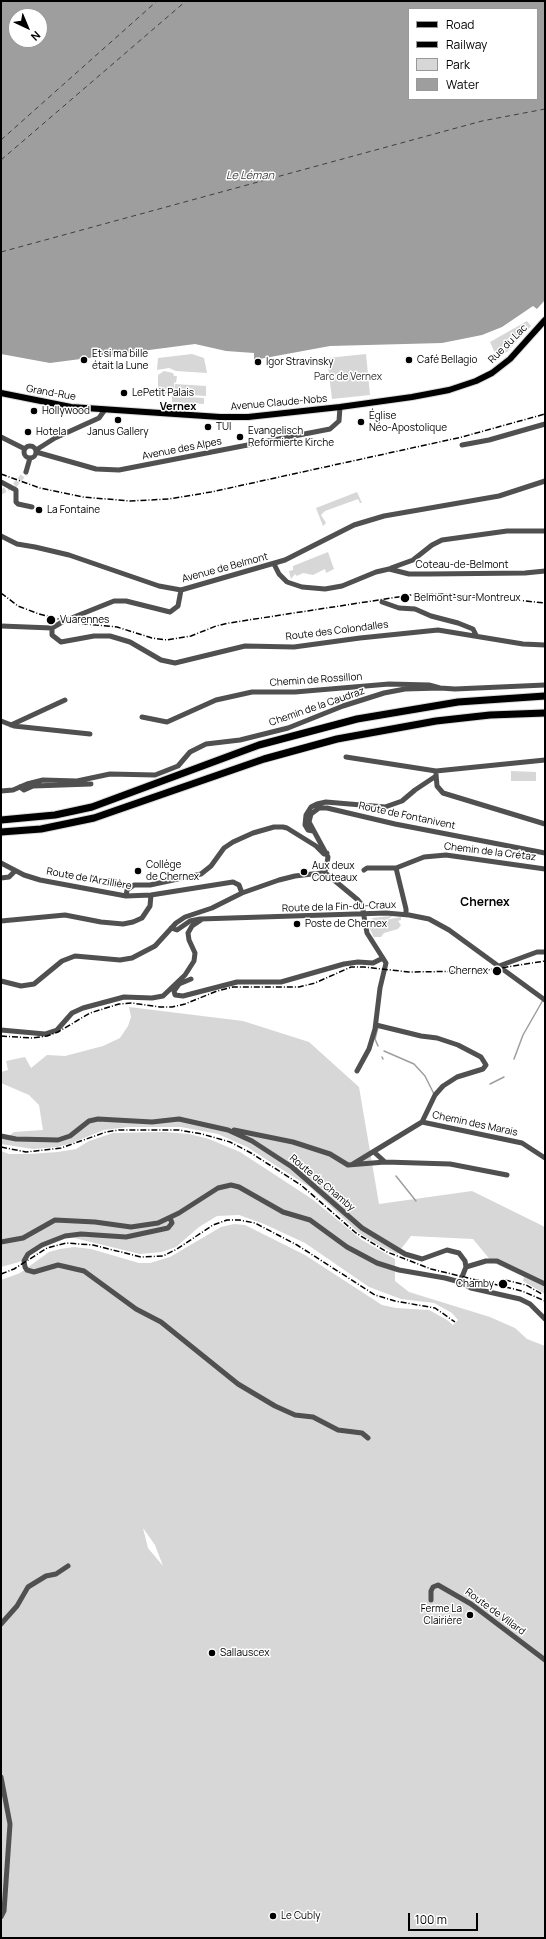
<!DOCTYPE html>
<meta charset="utf-8">
<style>
body{margin:0}
#map{position:relative;width:546px;height:1939px;overflow:hidden;background:#fff;font-family:Manrope,sans-serif}
canvas{display:block}
.frame{position:absolute;inset:0;border:2px solid #000;pointer-events:none}
.legend{position:absolute;left:408px;top:8px;width:130px;height:92px;box-sizing:border-box;background:#fff;border:1px solid #999;margin:0;padding:5px 7px;list-style:none;font-size:12px;color:#000}
.legend li{display:flex;align-items:center;gap:8px;height:20px}
.legend b{width:20px;border:1px solid #999}
.north{position:absolute;left:8px;top:8px;width:40px;height:40px;box-sizing:border-box;background:#fff;border:1px solid #999;border-radius:50%;rotate:136deg;font-size:11px;font-weight:700;line-height:16px;text-align:center;color:#000}
.north::after{content:'';display:block;margin:auto;width:14px;height:18px;background:#000;clip-path:polygon(50% 0,100% 100%,50% 72%,0 100%)}
.scale{position:absolute;left:408px;top:1913px;width:70px;height:18px;box-sizing:border-box;border:2px solid #000;border-top:0;padding-left:5px;font-size:12px;line-height:14px;white-space:nowrap;color:#000;-webkit-text-stroke:3px #fff;paint-order:stroke}
</style>
<div id="map">
<canvas width="546" height="1939"></canvas>
<div class="frame"></div>
<ul class="legend">
<li><b style="height:5px;background:#000"></b>Road</li>
<li><b style="height:5px;background:#000"></b>Railway</li>
<li><b style="height:11px;background:#d7d7d7"></b>Park</li>
<li><b style="height:11px;background:#9e9e9e"></b>Water</li>
</ul>
<div class="north">N</div>
<div class="scale">100 m</div>
</div>
<script>
const ctx = document.querySelector('canvas').getContext('2d');
ctx.lineJoin = 'round';
function paint(path, color) { ctx.fillStyle = color; ctx.fill(path, 'evenodd'); }
const poly = rows => new Path2D(rows.map(r => 'M' + r).join(''));
function trace(path, color, width, dash) { ctx.strokeStyle = color; ctx.lineWidth = width; ctx.lineCap = dash ? 'butt' : 'round'; ctx.setLineDash(dash || []); ctx.stroke(path); }
function write(font, color, halo, rows, align = 'center') {
  ctx.font = font + ' Manrope,sans-serif'; ctx.lineWidth = 3; ctx.setLineDash([]); ctx.textBaseline = 'middle'; ctx.strokeStyle = halo; ctx.fillStyle = color; for (const [text, x, y, turn = 0] of rows) {
    ctx.save(); ctx.translate(x, y); ctx.rotate((+turn || 0) * Math.PI / 180); ctx.textAlign = isNaN(turn) ? turn : align; if (halo) ctx.strokeText(text, 0, 0); ctx.fillText(text, 0, 0); ctx.restore();
  }
}
const green = poly([
 [527,321,531,326,507,352,496,355,490,342],
 [192,354,204,358,207,373,176,371,169,368,157,370,158,358],
 [366,354,370,395,332,399,327,358],
 [164,371,173,373,174,376,177,376,176,383,174,382,174,392,175,384,206,386,206,396,172,394,171,392,171,394,160,394,160,391,158,391,158,375],
 [172,396,204,398,204,404,172,402],
 [357,492,362,503,360,503,358,499,325,511,321,515,326,523,323,526,316,508],
 [328,552,334,569,326,573,325,569,313,575,303,573,297,576,295,574,291,579,289,571,293,570,293,566],
 [511,771,536,772,536,781,511,781],
 [391,916,392,917,385,920,401,917,401,920,398,921,401,925,398,929,384,933,381,937,374,937,375,940,369,927,384,921,374,924,372,918],
 [129,1007,243,1021,309,1042,359,1087,379,1204,472,1191,543,1226,545,1228,545,1294,523,1281,524,1277,492,1262,473,1239,411,1236,397,1254,380,1246,359,1233,311,1188,247,1147,218,1134,181,1127,128,1127,104,1130,69,1144,57,1147,33,1149,1,1144,1,1138,5,1139,14,1132,43,1130,39,1105,29,1095,1,1083,1,1072,8,1070,6,1061,25,1057,31,1068,47,1055,65,1056,103,1046,120,1038,128,1026,131,1017],
 [164,1132,189,1134,209,1139,240,1152,312,1199,362,1240,395,1259,395,1281,409,1292,490,1317,515,1328,527,1339,545,1346,545,1938,1,1938,1,1280,20,1273,49,1252,60,1249,74,1247,91,1249,139,1263,150,1263,170,1257,221,1227,234,1224,245,1225,305,1255,382,1305,396,1308,429,1310,447,1320,453,1325,458,1320,452,1313,434,1303,401,1299,369,1287,305,1243,264,1224,239,1215,217,1216,199,1227,176,1247,162,1252,140,1254,70,1237,61,1238,42,1246,19,1262,1,1267,1,1151,9,1154,29,1154,58,1152,76,1149,89,1141,113,1133],
 [143,1528,155,1545,163,1566,148,1548]
]);
const water = poly([
 [1,1,545,1,545,300,537,309,533,306,502,327,482,335,442,343,330,346,254,360,254,353,226,351,195,344,50,363,1,354],
 [409,9,537,9,537,99,409,99],
 [16,16,40,16,40,40,16,40]
]);
const stream = poly([
 [378,1046,375,1039,378,1027],
 [384,1051,414,1064,425,1076,434,1094],
 [382,1057,383,1059],
 [514,1059,523,1035,543,1000],
 [490,1084,504,1077],
 [396,1176,416,1201]
]);
const ferry = poly([
 [1,140,157,1],
 [1,160,186,1],
 [1,252,482,121,545,109]
]);
const minorTunnel = poly([
 [1,492,15,485,26,472]
]);
const minor = poly([
 [1,437,25,449],
 [462,445,489,440,545,424],
 '24 452a6 6 0 1 1 12 0a6 6 0 1 1-12 0Z',
 [36,450,55,438,99,418,104,411],
 [36,452,96,469,119,470,330,429,339,421,340,407],
 [26,472,30,458],
 [1,482,16,490,16,502,18,504,32,507],
 [1,536,17,544,35,547,69,555,159,586,181,590,285,560,354,525,384,516,499,496,545,481],
 [274,564,279,574,287,582,302,587,325,589,342,586,376,572,389,569,409,574,429,574,525,573,545,571],
 [391,568,413,560,432,545,442,540,507,531,545,531],
 [382,602,399,608,415,609,431,616,458,623,473,629,476,635],
 [1,626,52,628,64,621,114,601,126,601,170,612,178,606,181,590],
 [52,628,52,635,61,642,94,636,110,636,130,642,161,660,175,663,245,646,294,647,360,638,438,630,523,644,545,645],
 [142,717,167,722,216,700,252,692,295,692,389,684,429,685,440,688,455,689,545,685],
 [1,721,14,726,90,734],
 [11,725,65,700],
 [346,757,436,771,545,760],
 [436,774,437,786,443,793,545,824],
 [20,787,24,790,33,786,91,784],
 [1,791,13,790,27,784,43,780,77,781,110,774,155,775,178,766,190,752,206,744,240,740,288,728,343,706,384,693,405,689,440,688],
 [313,831,308,830,305,825,306,815,311,807,317,804,326,802,385,807,402,801,415,790,436,776],
 [1,863,24,875,40,880,126,896,151,895,233,882,239,885,242,893],
 [396,868,406,909,406,914],
 [364,870,367,868,396,868,424,857,446,855,545,869],
 [323,871,358,900,362,905,367,933,386,963,380,988,375,1029,369,1049,357,1071],
 [1,878,9,877,15,871],
 [126,896,127,890,134,885,150,885,201,874,211,866,224,848,233,842,253,833,274,827,283,827,287,828,316,846,324,854,327,853],
 [1,921,65,915,101,922,123,924,133,922,142,918,150,906,151,895],
 [171,928,177,930,190,921,200,919,386,913,409,915,429,919,449,930,545,1000],
 [499,966,537,952,545,952],
 [191,979,179,984,174,991,175,995,183,996,237,982,281,982,344,964,358,962,373,963,383,958],
 [1,981,21,986,34,984,62,961,75,956,120,960,132,958,155,946,176,923,185,917,212,908,242,893,279,880,295,876,321,873,326,869,328,857,309,822,311,814,319,808,327,808,395,824,545,853],
 [1,1030,45,1034,57,1030,72,1013,83,1008,124,997,152,998,163,996,185,975,194,961,195,953,189,940,188,933,192,926,201,920],
 [422,1122,522,1143,545,1158],
 [234,1130,293,1142,330,1154,348,1165,385,1162,450,1164,507,1175],
 [1,1136,16,1139,58,1140,70,1136,89,1121,98,1119,152,1122,179,1119,228,1130,252,1141,292,1167,362,1228,405,1254,422,1259,447,1250,459,1253,465,1261,466,1267,460,1282],
 [374,1152,385,1162],
 [353,1164,422,1122,435,1095,443,1086,457,1077,483,1069,486,1065,481,1057,458,1045,437,1038,421,1036,376,1025],
 [170,1218,172,1223,168,1228,126,1237,81,1234,65,1236,42,1245,28,1254,24,1261,25,1267,27,1270,34,1272,58,1265,84,1271,136,1309,161,1322,238,1384,275,1406,295,1415,313,1417,338,1430,362,1433,368,1438],
 [1,1242,23,1238,55,1220,95,1222,131,1227,158,1223,179,1213,218,1188,231,1185,239,1187,283,1212,310,1220,347,1247,377,1263,399,1270,445,1278,460,1282,471,1288,520,1299,530,1304,545,1319],
 [466,1267,486,1261,497,1261,545,1284],
 [431,1600,431,1591,433,1587,438,1585,471,1604,545,1660],
 [1,1624,17,1606,28,1587,46,1576,56,1574,68,1566],
 [1,1777,10,1824,4,1911,1,1917]
]);
const major = poly([
 [1,393,71,407,220,417,248,417,340,407,412,397,449,390,476,381,492,373,510,359,545,320]
]);
const highway = poly([
 [1,820,55,815,92,807,259,745,357,719,458,702,545,696],
 [1,832,41,829,94,818,264,759,337,739,436,721,490,715,545,713]
]);
const rail = poly([
 [1,474,40,488,83,497,130,501,169,499,211,492,462,437,545,414],
 [1,593,18,606,39,614,74,623,117,627,152,638,167,640,191,636,216,626,229,623,411,595,440,594,476,596,545,603],
 [1,1036,32,1038,47,1036,58,1032,90,1013,119,1004,132,1003,160,1007,172,1007,185,1004,217,991,233,987,299,987,315,983,351,967,364,967,409,972,481,971,545,961],
 [1,1147,26,1152,61,1148,106,1132,119,1130,179,1130,202,1134,230,1142,251,1153,301,1185,356,1233,387,1252,431,1269,522,1291,545,1301],
 [1,1274,14,1269,47,1248,66,1243,93,1245,141,1257,163,1256,177,1249,213,1225,227,1220,239,1220,255,1223,297,1245,375,1295,395,1301,435,1308,455,1322],
 [505,1280,526,1285,542,1294]
]);
const markers = [
 [84,360,4,"#000"],
 [409,360,4,"#000"],
 [258,362,4,"#000"],
 [124,393,4,"#000"],
 [34,411,4,"#000"],
 [118,420,4,"#000"],
 [361,422,4,"#000"],
 [208,427,4,"#000"],
 [28,432,4,"#000"],
 [240,437,4,"#000"],
 [39,510,4,"#000"],
 [405,598,5,"#000"],
 [51,620,5,"#000"],
 [138,871,4,"#000"],
 [304,872,4,"#000"],
 [297,924,4,"#000"],
 [497,971,5,"#000"],
 [503,1284,5,"#000"],
 [470,1615,4,"#000"],
 [212,1653,4,"#000"],
 [273,1916,4,"#000"]
];
const streetNames = [
 ["Rue du Lac",508,344,-45],
 ["Grand-Rue",51,393,10],
 ["Avenue Claude-Nobs",279,403,-5],
 ["Avenue des Alpes",182,449,-11],
 ["Coteau-de-Belmont",462,565],
 ["Avenue de Belmont",225,568,-15],
 ["Route des Colondalles",337,631,-7],
 ["Chemin de Rossillon",316,680,-4],
 ["Chemin de la Caudraz",317,707,-19],
 ["Route de Fontanivent",407,816,12],
 ["Chemin de la Crétaz",490,852,7],
 ["Route de l'Arzillière",89,879,10],
 ["Route de la Fin-du-Craux",339,907,-2],
 ["Chemin des Marais",475,1124,12],
 ["Route de Chamby",322,1183,40],
 ["Route de Villard",495,1612,36]
];
const poiNames = [
 ["Et si ma bille",92,354],
 ["était la Lune",92,366],
 ["Café Bellagio",417,360],
 ["Igor Stravinsky",266,362],
 ["LePetit Palais",132,393],
 ["Hollywood",42,411],
 ["Église",369,416],
 ["Néo-Apostolique",369,428],
 ["TUI",216,427],
 ["Evangelisch",248,431],
 ["Reformierte Kirche",248,443],
 ["Hotela",36,432],
 ["Janus Gallery",118,432,"center"],
 ["La Fontaine",47,510],
 ["Belmont-sur-Montreux",414,598],
 ["Vuarennes",60,620],
 ["Collège",146,865],
 ["de Chernex",146,877],
 ["Aux deux",312,866],
 ["Couteaux",312,878],
 ["Poste de Chernex",305,924],
 ["Chernex",488,971,"right"],
 ["Chamby",494,1284,"right"],
 ["Ferme La",462,1609,"right"],
 ["Clairière",462,1621,"right"],
 ["Sallauscex",220,1653],
 ["Le Cubly",281,1916]
];
const parkNames = [
 ["Parc de Vernex",348,377]
];
const waterNames = [
 ["Le Léman",250,176]
];
const neighbourhoodNames = [
 ["Vernex",178,407]
];
const quarterNames = [
 ["Chernex",485,903]
];
paint(green, '#d7d7d7');
paint(water, '#9e9e9e');
trace(stream, '#9e9e9e', 1.5);
trace(ferry, '#3f3f3f', 1, [5, 4]);
trace(minorTunnel, '#d9d9d9', 5, [5, 2.5]);
trace(major, '#dbdbdb', 8);
trace(highway, '#dbdbdb', 9);
trace(minor, '#505050', 5);
trace(major, '#000', 6);
trace(highway, '#000', 7);
trace(rail, '#000', 1.5, [6, 2, 1, 2]);
for (const [x, y, r, color] of markers) { const dot = new Path2D(); dot.arc(x, y, r, 0, 2 * Math.PI); ctx.fillStyle = color; ctx.fill(dot); trace(dot, '#fff', 1.5); }
write('10px', '#000', '#fff', streetNames);
write('10px', '#000', '#fff', poiNames, 'left');
write('10px', '#2e2e2e', '#fff', parkNames);
write('italic 11px', '#3f3f3f', '#fff', waterNames);
write('bold 11px', '#000', '#fff', neighbourhoodNames);
write('bold 12px', '#000', '#fff', quarterNames);
</script>
